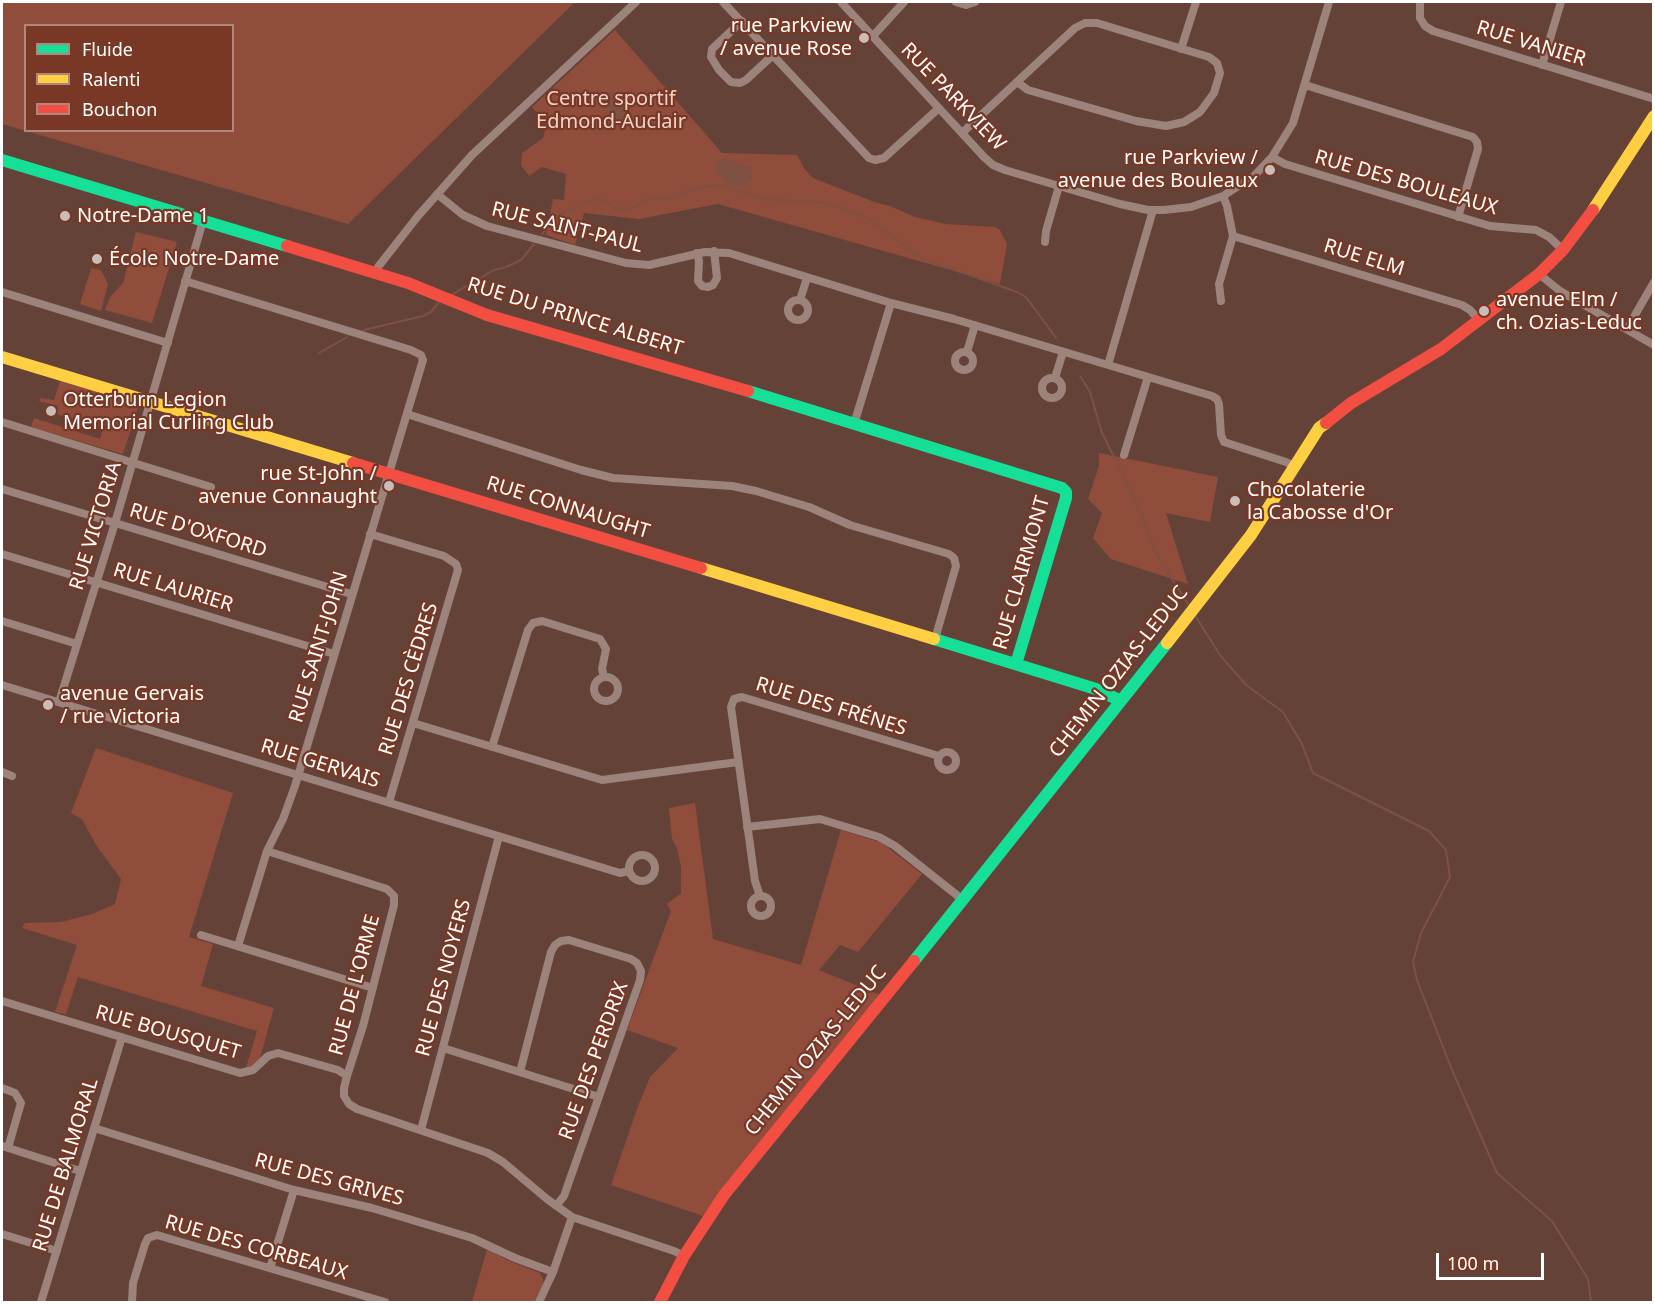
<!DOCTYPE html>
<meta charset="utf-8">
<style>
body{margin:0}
#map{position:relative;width:1655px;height:1304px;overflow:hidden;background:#654238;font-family:"Noto Sans",sans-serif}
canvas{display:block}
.frame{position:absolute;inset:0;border:3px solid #fff;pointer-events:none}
.legend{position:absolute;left:24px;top:24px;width:210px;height:108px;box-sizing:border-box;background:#783825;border:2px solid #ae887c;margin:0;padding:8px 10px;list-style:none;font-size:18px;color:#fff}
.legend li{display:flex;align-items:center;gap:12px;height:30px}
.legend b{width:30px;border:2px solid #ae887c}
.scale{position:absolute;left:1436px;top:1253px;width:108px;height:27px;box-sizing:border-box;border:3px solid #fff;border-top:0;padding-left:8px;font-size:18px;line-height:21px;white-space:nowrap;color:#fff;-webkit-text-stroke:4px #783825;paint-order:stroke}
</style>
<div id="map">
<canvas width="1655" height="1304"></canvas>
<div class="frame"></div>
<ul class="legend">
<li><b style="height:8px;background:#16e098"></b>Fluide</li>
<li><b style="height:8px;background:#ffcf43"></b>Ralenti</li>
<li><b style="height:8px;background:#f24e42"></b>Bouchon</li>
</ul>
<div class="scale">100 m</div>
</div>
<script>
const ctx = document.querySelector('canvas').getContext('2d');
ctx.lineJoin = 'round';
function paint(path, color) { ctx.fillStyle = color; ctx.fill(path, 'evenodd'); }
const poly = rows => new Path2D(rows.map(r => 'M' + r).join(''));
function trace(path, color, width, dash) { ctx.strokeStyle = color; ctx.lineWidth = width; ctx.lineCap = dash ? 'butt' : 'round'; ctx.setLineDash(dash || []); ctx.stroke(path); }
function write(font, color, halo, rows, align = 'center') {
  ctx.font = font + ' "Noto Sans",sans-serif'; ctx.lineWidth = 4.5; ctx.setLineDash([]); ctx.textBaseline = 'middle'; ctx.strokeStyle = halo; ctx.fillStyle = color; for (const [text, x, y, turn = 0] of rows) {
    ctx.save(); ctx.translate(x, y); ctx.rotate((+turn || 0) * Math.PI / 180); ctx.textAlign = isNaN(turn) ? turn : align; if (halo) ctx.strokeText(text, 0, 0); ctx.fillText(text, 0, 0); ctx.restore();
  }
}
const green = poly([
 [2,2,575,2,348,224,2,124],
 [26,26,232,26,232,130,26,130],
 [615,30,722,153,797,155,804,168,813,178,877,203,890,206,915,217,945,224,995,227,1000,230,1007,244,1000,284,718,204,639,219,584,213,575,245,546,235,553,199,564,200,566,174,542,167,529,176,521,165,522,153,543,138,547,124,532,107],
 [723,159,750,168,752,177,746,186,734,186],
 [136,232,177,242,152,323,105,310,110,297,123,283],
 [91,268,101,270,108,284,101,311,80,304],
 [60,381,139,404,123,454,31,427,34,418,100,439,103,427,56,414,58,406,39,401,41,398,54,400],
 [1099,453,1218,477,1210,522,1166,513,1188,584,1111,559,1093,538,1102,513,1088,499,1099,466],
 [96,748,233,793,189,937,213,944,201,986,274,1008,260,1058,249,1067,246,1068,257,1031,78,977,66,1014,55,1012,77,945,22,928,25,923,61,922,92,914,115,904,121,879,96,845,82,819,71,813],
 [695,803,713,939,801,965,841,830,882,843,922,874,858,952,840,945,819,970,880,995,761,1140,703,1216,611,1185,637,1109,650,1077,678,1048,627,1030,671,911,667,904,681,893,681,867,677,848,672,839,669,808],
 [487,1249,507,1260,540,1273,543,1279,543,1284,534,1302,472,1302]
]);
const water = poly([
 [611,91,630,111,606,133,600,126,611,115,599,103],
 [723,159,750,168,752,177,747,186,734,187,715,171,717,162]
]);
const stream = poly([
 [542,234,556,217,581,204,598,199,607,202,614,208,630,209,650,198,668,198,694,189,712,186,725,186,763,199,829,203,869,219,921,258,1017,292,1026,297,1056,338],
 [453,294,494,270,506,267,521,260,534,244],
 [364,330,423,316,431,312,440,301],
 [319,353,347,337],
 [1080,376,1090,392,1102,433,1134,497,1157,555,1188,604],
 [1196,617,1220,655,1246,685,1283,712,1302,744,1313,773,1429,831,1446,850,1450,877,1421,933,1413,962,1417,980,1452,1070,1497,1173,1552,1221,1588,1279,1591,1302]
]);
const street = poly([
 [723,2,869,158,875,160,884,158,939,108],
 [841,2,984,157,993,165,1005,170,1120,204,1148,210,1164,210,1191,207,1223,196,1254,176,1272,157,1293,123,1329,2],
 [956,2,966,5,975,2],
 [1420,2,1420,18,1425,26,1433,31,1654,99],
 [742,21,712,49,711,57,719,70,731,82,740,83,746,80,773,55],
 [873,36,904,2],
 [1181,49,1196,2],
 [1542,65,1561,2],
 [1305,85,1473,137,1477,142,1478,149,1458,217],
 [962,133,1075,28,1085,23,1097,23,1209,57,1217,63,1220,73,1214,93,1200,112,1184,122,1166,126,1136,121,1028,90,1017,82],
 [1272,157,1285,164,1490,226,1536,230,1549,237,1563,250],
 [437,194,463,215,487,226,626,263,649,265,705,252,729,253,891,303,954,319,1212,396,1217,399,1219,404,1221,435,1224,442,1286,462,1294,466],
 [1233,236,1462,305,1470,310,1480,321],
 [1045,242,1046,231,1059,186],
 [697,253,699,261,698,281,702,286,708,287,713,285,717,278,714,251],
 [375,274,378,267,418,216,472,155,636,2],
 [1539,274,1560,291,1654,345],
 [185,281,411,350,421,355,423,360,295,786,283,819,267,851,238,946],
 [2,292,168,343],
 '788 310a10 10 0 1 1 20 0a10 10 0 1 1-20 0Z',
 [800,300,807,278],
 [1221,301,1219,284,1233,236,1227,206,1223,196],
 [1627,329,1654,282],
 '955 361a9 9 0 1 1 18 0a9 9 0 1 1-18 0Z',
 [967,352,975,325],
 [1108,365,1153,210],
 '1042 388a10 10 0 1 1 20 0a10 10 0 1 1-20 0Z',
 [1055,378,1063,352],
 [407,414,581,470,613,478,732,486,756,491,809,507,850,525,949,554,954,558,956,566,935,639],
 [2,422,211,487],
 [854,424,891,303],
 [1124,455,1148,377],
 [2,489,351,594],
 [370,534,444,556,456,564,458,570,389,802],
 [2,554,334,654],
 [2,621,77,644],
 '594 689a12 12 0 1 1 24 0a12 12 0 1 1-24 0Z',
 [2,685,620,873,629,871],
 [59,702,115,523,203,221],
 [413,723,602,780,738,762],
 [492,747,528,630,533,623,542,621,600,639,606,649,602,669,604,677],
 '938 761a9 9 0 1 1 18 0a9 9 0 1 1-18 0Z',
 [2,772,12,776],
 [747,827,820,819,879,837,895,846,963,900],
 [267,851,387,889,394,896,394,905,363,1026,347,1076],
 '629 868a13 13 0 1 1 26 0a13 13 0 1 1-26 0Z',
 '751 906a10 10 0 1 1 20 0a10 10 0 1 1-20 0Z',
 [760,896,755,881,731,707,734,699,742,697,939,756],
 [201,935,373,988],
 [2,1001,240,1073,253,1070,268,1056,278,1053,338,1070,347,1076,344,1088,344,1096,349,1104,357,1109,488,1153,503,1162,547,1199,572,1217,674,1251,684,1256],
 [443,1048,599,1097],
 [520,1072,551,952,555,945,561,941,569,940,631,959,637,963,641,971,640,980,564,1196,556,1206],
 [2,1088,15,1093,21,1103,8,1148],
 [94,1128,294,1190,372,1208,472,1238,515,1258,553,1272],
 [421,1130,499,836],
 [2,1146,80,1171],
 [2,1234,57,1251],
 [270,1268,294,1190],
 [41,1302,122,1037],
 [132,1302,133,1283,145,1244,148,1238,157,1235,385,1302],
 [539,1302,553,1272,572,1217]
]);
const fast = poly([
 [2,160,287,246],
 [748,391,1062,488,1066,492,1066,498,1016,664],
 [934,639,1096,689,1121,701],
 [914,961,1167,643]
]);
const slow = poly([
 [1593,210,1654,116],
 [2,357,353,463],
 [701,568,934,639],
 [1167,643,1251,535,1319,428,1326,423]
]);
const jam = poly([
 [287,246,408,283,487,315,748,391],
 [1326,423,1351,403,1441,349,1539,274,1563,250,1593,210],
 [353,463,701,568],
 [660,1302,684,1256,724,1195,914,961]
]);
const markers = [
 [864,38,6,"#c9bdb9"],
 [1270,170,6,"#c9bdb9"],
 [65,216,6,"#c9bdb9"],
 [97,259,6,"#c9bdb9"],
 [1484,311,6,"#c9bdb9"],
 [51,411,6,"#c9bdb9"],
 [389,486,6,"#c9bdb9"],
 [1235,501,6,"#c9bdb9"],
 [48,705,6,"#c9bdb9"]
];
const poiNames = [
 ["rue Parkview",852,26,"right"],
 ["/ avenue Rose",852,49,"right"],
 ["rue Parkview /",1258,158,"right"],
 ["avenue des Bouleaux",1258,181,"right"],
 ["Notre-Dame 1",77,216],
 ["École Notre-Dame",109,259],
 ["avenue Elm /",1496,300],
 ["ch. Ozias-Leduc",1496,323],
 ["Otterburn Legion",63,400],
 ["Memorial Curling Club",63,423],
 ["rue St-John /",377,474,"right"],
 ["avenue Connaught",377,497,"right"],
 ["Chocolaterie",1247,490],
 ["la Cabosse d'Or",1247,513],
 ["avenue Gervais",60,694],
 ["/ rue Victoria",60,717]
];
const streetNames = [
 ["RUE VANIER",1531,44,17],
 ["RUE PARKVIEW",953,97,46],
 ["RUE DES BOULEAUX",1406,183,16],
 ["RUE SAINT-PAUL",567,228,14],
 ["RUE ELM",1364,258,17],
 ["RUE DU PRINCE ALBERT",575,317,17],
 ["RUE CONNAUGHT",568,508,17],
 ["RUE VICTORIA",96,526,-73],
 ["RUE D'OXFORD",198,531,17],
 ["RUE CLAIRMONT",1022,573,-74],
 ["RUE LAURIER",173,588,17],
 ["RUE SAINT-JOHN",319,647,-73],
 ["CHEMIN OZIAS-LEDUC",1119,672,-52],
 ["RUE DES CÈDRES",409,679,-73],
 ["RUE DES FRÉNES",831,707,17],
 ["RUE GERVAIS",320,764,17],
 ["RUE DES NOYERS",444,978,-75],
 ["RUE DE L'ORME",355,985,-75],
 ["RUE BOUSQUET",168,1033,16],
 ["CHEMIN OZIAS-LEDUC",816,1051,-51],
 ["RUE DES PERDRIX",594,1061,-70],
 ["RUE DE BALMORAL",66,1165,-73],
 ["RUE DES GRIVES",329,1180,15],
 ["RUE DES CORBEAUX",256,1248,16]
];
const parkNames = [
 ["Centre sportif",611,99],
 ["Edmond-Auclair",611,122]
];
paint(green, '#904d3b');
paint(water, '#7e5143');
trace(stream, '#7e5143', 2);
trace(street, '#9c837c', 8);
trace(fast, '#16e098', 12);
trace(slow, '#ffcf43', 12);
trace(jam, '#f24e42', 12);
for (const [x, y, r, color] of markers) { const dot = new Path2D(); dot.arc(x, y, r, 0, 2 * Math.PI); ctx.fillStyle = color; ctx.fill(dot); trace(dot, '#783825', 2); }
write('20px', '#fff', '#783825', poiNames, 'left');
write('20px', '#fff', '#783825', streetNames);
write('20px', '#f3d2c9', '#783825', parkNames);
</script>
